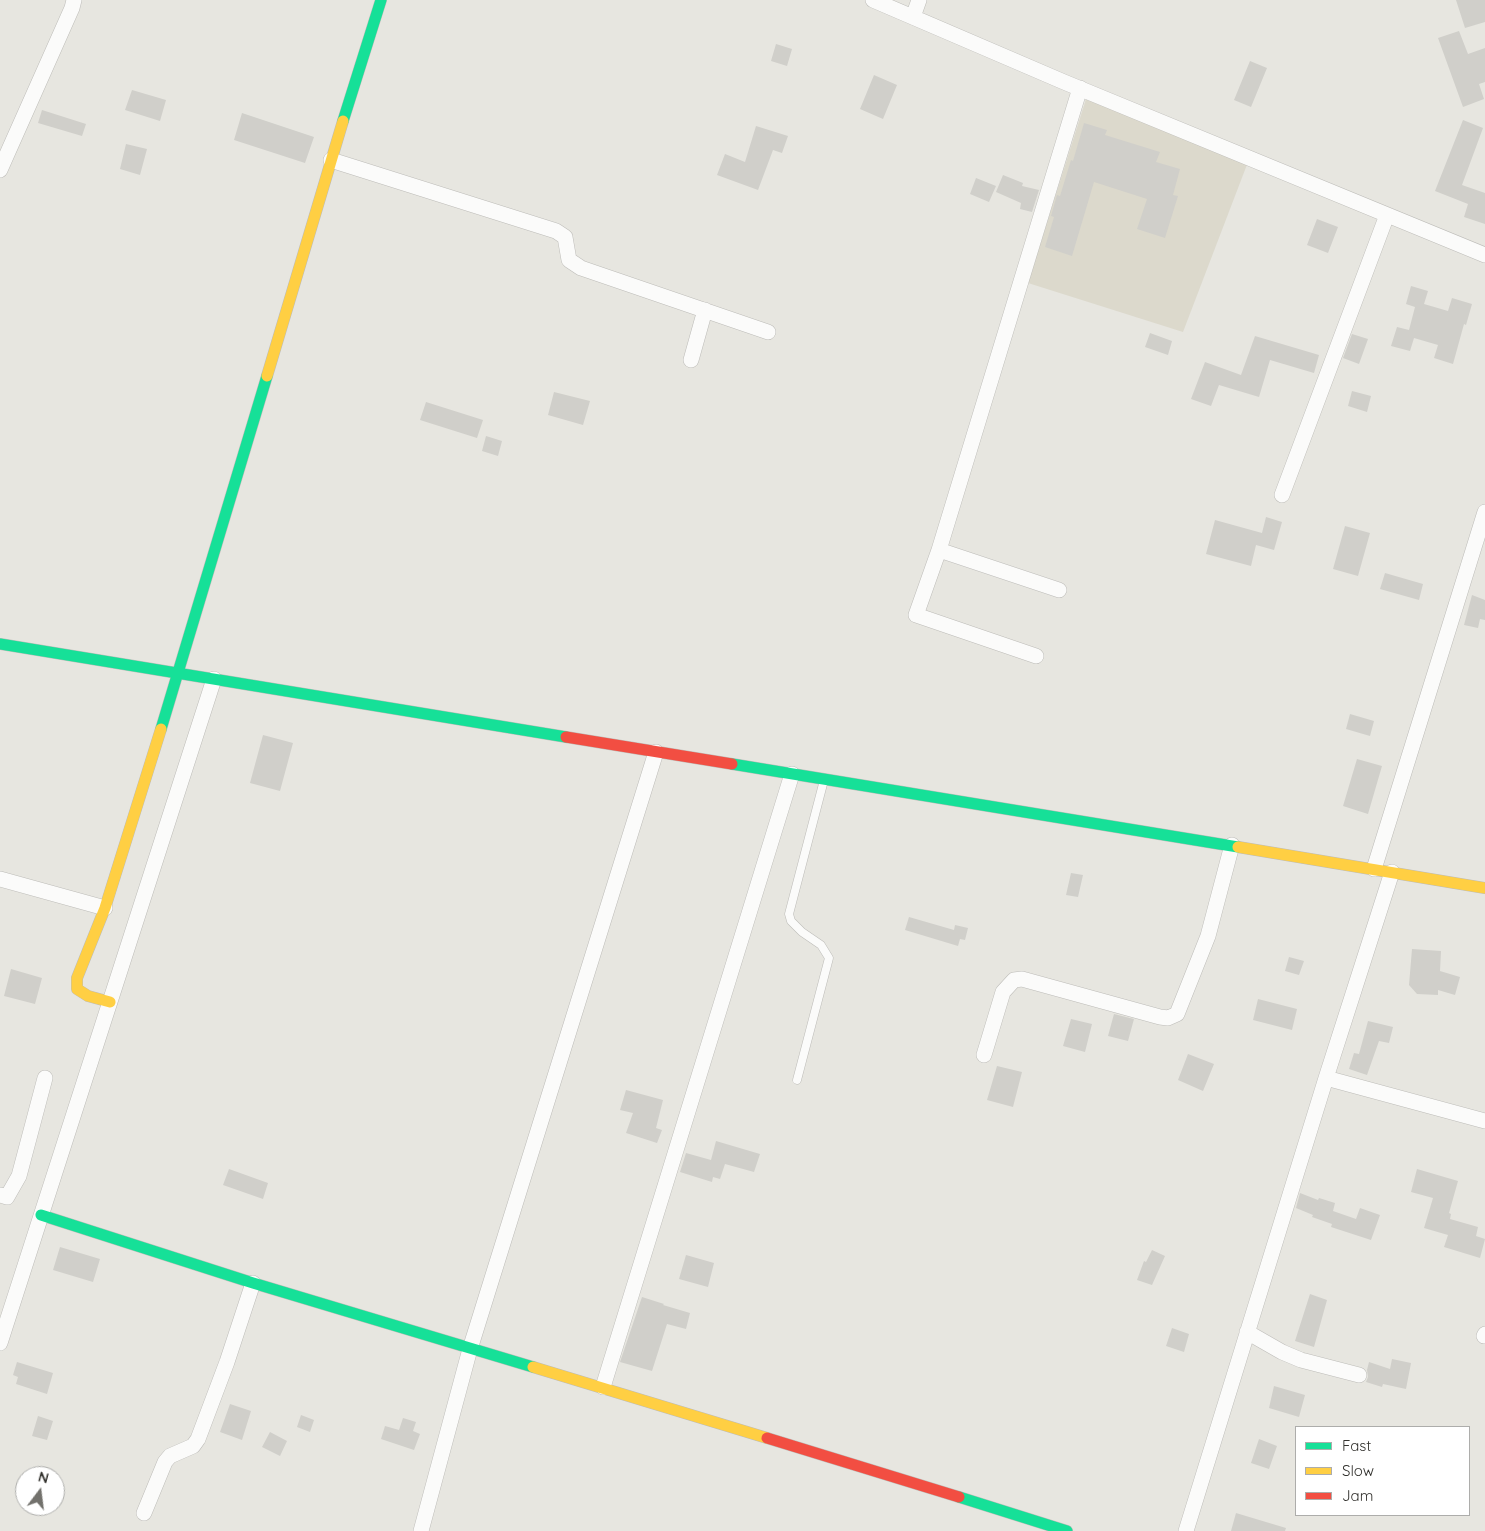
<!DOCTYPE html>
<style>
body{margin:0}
#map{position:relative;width:1485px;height:1531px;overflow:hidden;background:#e7e6e0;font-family:Quicksand,sans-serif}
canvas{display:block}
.legend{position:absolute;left:1295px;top:1426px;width:175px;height:90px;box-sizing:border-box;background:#fff;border:1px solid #adadab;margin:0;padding:6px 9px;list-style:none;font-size:15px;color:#33322e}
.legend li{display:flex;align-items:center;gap:10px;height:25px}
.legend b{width:25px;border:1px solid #adadab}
.north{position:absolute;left:15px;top:1466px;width:50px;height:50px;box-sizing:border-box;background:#fff;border:1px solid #adadab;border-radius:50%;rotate:15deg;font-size:14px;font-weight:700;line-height:20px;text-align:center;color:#33322e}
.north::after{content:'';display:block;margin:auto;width:18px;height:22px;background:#72716c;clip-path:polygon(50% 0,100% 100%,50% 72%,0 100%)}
</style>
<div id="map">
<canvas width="1485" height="1531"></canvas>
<ul class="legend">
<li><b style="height:6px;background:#16e098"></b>Fast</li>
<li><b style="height:6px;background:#ffcf43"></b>Slow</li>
<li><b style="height:6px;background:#f24e42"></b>Jam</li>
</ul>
<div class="north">N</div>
</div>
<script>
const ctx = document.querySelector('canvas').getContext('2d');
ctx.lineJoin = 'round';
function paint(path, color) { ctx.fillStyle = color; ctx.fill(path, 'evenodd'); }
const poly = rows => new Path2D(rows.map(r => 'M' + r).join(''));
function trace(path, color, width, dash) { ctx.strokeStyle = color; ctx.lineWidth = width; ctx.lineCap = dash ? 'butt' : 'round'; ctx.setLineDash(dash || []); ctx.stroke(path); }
const built = poly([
 [1087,96,1248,162,1183,332,1028,283]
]);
const building = poly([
 [1456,0,1485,0,1485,22,1465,28],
 [1459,31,1468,54,1485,48,1485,82,1479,84,1484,99,1463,107,1438,38],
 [776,44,792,49,787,66,771,61],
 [1250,61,1267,68,1251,107,1234,100],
 [874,75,897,85,883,119,860,109],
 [132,90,166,100,160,121,125,110],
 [42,110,86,124,82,136,38,123],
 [242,113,314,137,305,163,234,140],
 [1463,120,1483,128,1462,185,1485,193,1485,224,1464,217,1468,204,1435,191],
 [1084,123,1107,130,1105,135,1160,152,1156,162,1180,169,1173,195,1178,196,1165,238,1137,229,1147,199,1094,182,1072,256,1045,247,1054,217,1051,216,1057,195,1060,196,1071,160,1073,161],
 [756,126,788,136,782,153,773,150,758,190,717,175,725,154,745,162],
 [126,144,147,149,140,175,120,169],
 [1003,175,1023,183,1022,186,1039,190,1032,212,1020,209,1021,203,996,192],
 [976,178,996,186,989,202,970,194],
 [1317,219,1338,227,1328,253,1307,245],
 [1411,286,1428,291,1424,304,1448,311,1452,298,1472,304,1466,325,1464,324,1453,364,1434,358,1438,345,1414,338,1410,351,1391,346,1397,327,1409,330,1415,307,1406,304],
 [1150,333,1172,341,1168,355,1145,347],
 [1352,334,1368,339,1359,364,1343,358],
 [1255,336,1319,355,1314,373,1270,360,1259,397,1219,385,1211,406,1191,399,1205,362,1241,375],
 [1352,391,1371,396,1367,412,1348,406],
 [554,392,590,401,583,425,548,415],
 [426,402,483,420,477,438,420,420],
 [486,436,502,441,498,456,482,451],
 [1266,517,1282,522,1274,550,1256,545,1251,566,1206,554,1215,520,1262,533],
 [1345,526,1370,533,1358,576,1333,569],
 [1385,573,1423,584,1419,600,1380,589],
 [1472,595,1485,600,1485,620,1480,619,1478,628,1464,625],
 [1350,714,1374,721,1370,736,1346,729],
 [263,735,293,743,280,791,250,783],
 [1357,759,1382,766,1368,814,1343,806],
 [1071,873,1083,875,1078,897,1066,895],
 [909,917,954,930,955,925,968,928,965,940,960,939,958,946,905,930],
 [1412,949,1441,951,1440,971,1460,977,1455,995,1438,990,1438,995,1417,994,1409,985],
 [1289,957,1304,961,1299,975,1285,971],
 [11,969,42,978,35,1004,4,996],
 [1258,999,1297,1009,1292,1030,1253,1020],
 [1114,1014,1134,1019,1128,1041,1108,1036],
 [1071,1019,1092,1024,1085,1052,1063,1046],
 [1368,1021,1393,1027,1389,1043,1379,1041,1367,1075,1349,1069,1354,1053,1359,1054],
 [1188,1054,1214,1064,1203,1091,1178,1080],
 [997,1066,1022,1072,1013,1107,987,1100],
 [626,1090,663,1100,656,1128,662,1130,657,1143,626,1133,633,1113,620,1110],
 [716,1141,760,1154,754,1172,725,1164,720,1179,713,1177,712,1182,680,1172,686,1153,711,1160],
 [229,1169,268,1183,263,1199,223,1185],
 [1417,1169,1458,1181,1449,1213,1451,1214,1450,1219,1478,1227,1476,1236,1485,1239,1480,1258,1444,1247,1448,1235,1424,1228,1433,1198,1411,1192],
 [1300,1193,1318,1200,1319,1198,1335,1203,1333,1211,1356,1219,1360,1208,1380,1215,1371,1240,1331,1227,1332,1224,1312,1217,1313,1215,1296,1208],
 [60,1247,100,1259,93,1282,53,1270],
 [1152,1250,1165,1256,1152,1285,1137,1280,1144,1261,1146,1262],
 [686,1255,714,1263,708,1287,679,1279],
 [1310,1294,1327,1300,1314,1347,1295,1341],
 [642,1297,664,1304,663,1305,690,1313,686,1329,667,1324,652,1371,620,1362],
 [1172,1328,1189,1334,1184,1352,1166,1346],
 [1392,1359,1411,1363,1406,1389,1383,1384,1382,1387,1366,1382,1368,1377,1367,1370,1369,1362,1390,1369],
 [17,1362,53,1373,47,1394,16,1384,18,1377,13,1375],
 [1274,1386,1305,1395,1299,1417,1269,1408],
 [230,1404,251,1411,242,1440,220,1432],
 [301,1415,314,1420,310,1432,297,1427],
 [38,1416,53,1421,47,1440,32,1436],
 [403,1418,416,1422,413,1431,420,1434,414,1450,381,1439,385,1426,399,1430],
 [270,1432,287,1441,280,1456,262,1447],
 [1259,1439,1277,1446,1269,1469,1251,1463],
 [1236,1513,1286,1528,1285,1531,1231,1531]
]);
const lane = poly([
 [797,1080,829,958,821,945,802,932,791,921,789,914,823,784]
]);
const street = poly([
 [873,0,1064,82,1485,255],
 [913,17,919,0],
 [331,160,556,231,565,237,569,260,581,268,768,332],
 [0,170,72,8,74,0],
 [691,360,705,310],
 [1282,495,1387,215],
 [939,550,916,615,1036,656],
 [1059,590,939,550,1080,88],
 [1374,869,1485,512],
 [0,879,105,908],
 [984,1055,1003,992,1014,980,1022,979,1160,1017,1168,1018,1177,1014,1208,936,1232,845],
 [1326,1078,1485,1121],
 [0,1195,7,1197,19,1176,45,1078],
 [1247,1332,1282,1352,1301,1360,1359,1375],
 [1484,1336,1485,1334],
 [0,1343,214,679],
 [603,1387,792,774],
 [144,1513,165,1462,170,1456,193,1446,198,1439,227,1362,253,1283],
 [421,1531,470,1349,656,752],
 [1186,1531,1326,1078,1392,872]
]);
const fast = poly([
 [343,121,381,0],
 [0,644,566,737],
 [161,729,267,376],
 [732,764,1238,847],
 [41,1215,253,1283,533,1367],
 [959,1497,1067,1531]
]);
const slow = poly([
 [267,376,343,121],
 [1238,847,1485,888],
 [110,1002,88,996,77,989,77,978,105,908,161,729],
 [533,1367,767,1438]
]);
const jam = poly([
 [566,737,732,764],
 [767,1438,959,1497]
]);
paint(built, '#dcd9cc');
paint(building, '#d0cfca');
trace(lane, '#bdbcb8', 9);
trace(street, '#bdbcb8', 16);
trace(fast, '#bdbcb8', 12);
trace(slow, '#bdbcb8', 12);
trace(jam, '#bdbcb8', 12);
trace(lane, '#fbfbfa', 8);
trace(street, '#fbfbfa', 15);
trace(fast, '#16e098', 11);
trace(slow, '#ffcf43', 11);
trace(jam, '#f24e42', 11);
</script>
